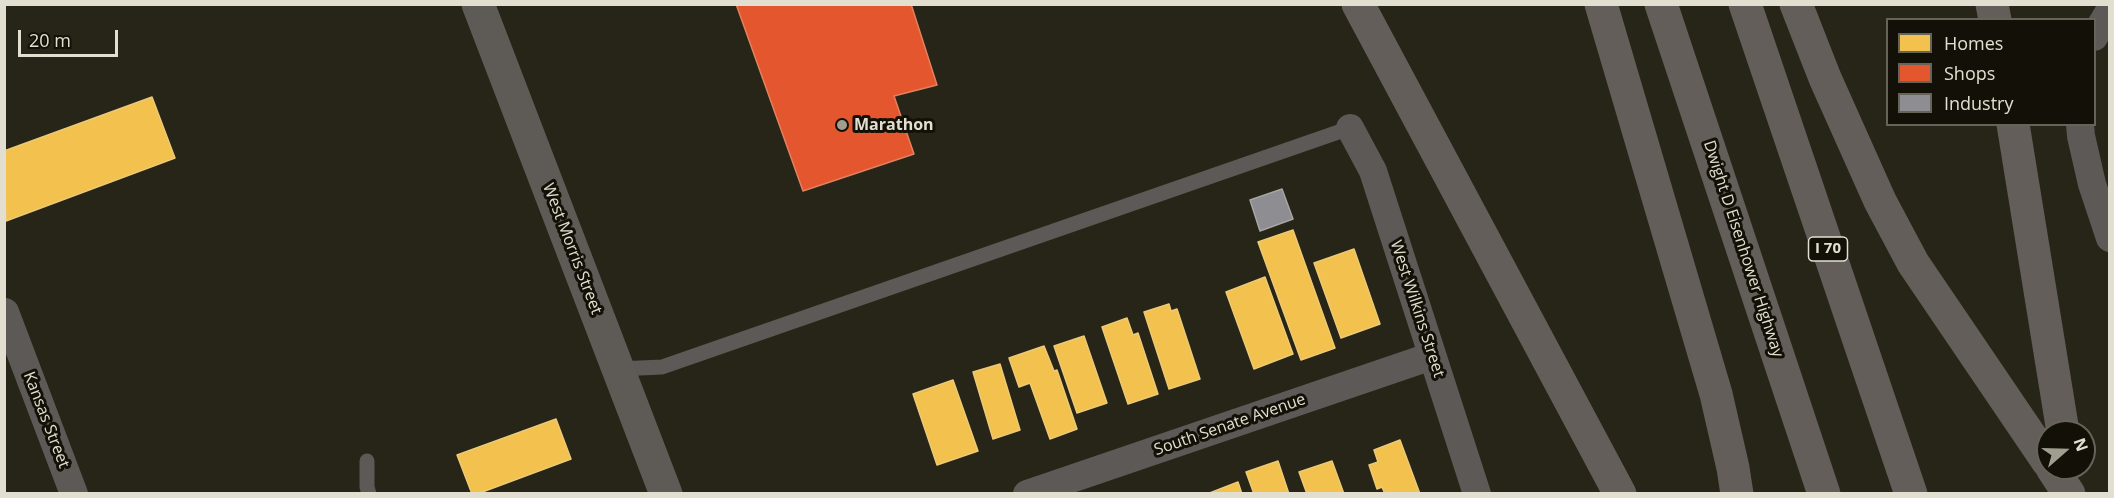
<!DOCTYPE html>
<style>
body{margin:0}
#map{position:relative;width:2114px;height:498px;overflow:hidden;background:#272418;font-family:"Open Sans",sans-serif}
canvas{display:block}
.frame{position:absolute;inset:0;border:6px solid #e2dfd1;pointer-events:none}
.legend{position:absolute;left:1886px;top:18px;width:210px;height:108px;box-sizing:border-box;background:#131007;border:2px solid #666358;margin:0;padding:8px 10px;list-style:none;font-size:18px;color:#e2dfd1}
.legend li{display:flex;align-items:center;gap:12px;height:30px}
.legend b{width:30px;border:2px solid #666358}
.north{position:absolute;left:2036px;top:420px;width:60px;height:60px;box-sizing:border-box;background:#131007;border:2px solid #666358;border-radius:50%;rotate:70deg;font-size:16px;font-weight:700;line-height:24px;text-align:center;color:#e2dfd1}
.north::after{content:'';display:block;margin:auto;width:21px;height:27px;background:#a19e90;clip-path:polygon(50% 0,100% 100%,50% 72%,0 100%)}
.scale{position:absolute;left:18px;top:30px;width:100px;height:27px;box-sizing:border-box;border:3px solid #e2dfd1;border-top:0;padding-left:8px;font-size:18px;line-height:21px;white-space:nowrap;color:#e2dfd1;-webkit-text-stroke:4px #131007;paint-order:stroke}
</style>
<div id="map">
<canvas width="2114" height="498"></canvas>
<div class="frame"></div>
<ul class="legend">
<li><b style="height:16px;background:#f2c14e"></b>Homes</li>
<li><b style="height:16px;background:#e4572e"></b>Shops</li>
<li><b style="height:16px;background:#8d8d92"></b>Industry</li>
</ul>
<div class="north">N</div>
<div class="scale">20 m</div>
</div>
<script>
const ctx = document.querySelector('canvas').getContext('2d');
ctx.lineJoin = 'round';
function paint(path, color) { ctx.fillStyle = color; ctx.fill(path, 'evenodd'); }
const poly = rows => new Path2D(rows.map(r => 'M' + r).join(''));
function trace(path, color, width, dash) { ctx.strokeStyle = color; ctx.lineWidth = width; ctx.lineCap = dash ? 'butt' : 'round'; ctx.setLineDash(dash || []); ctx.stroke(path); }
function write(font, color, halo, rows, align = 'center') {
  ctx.font = font + ' "Open Sans",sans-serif'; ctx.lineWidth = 6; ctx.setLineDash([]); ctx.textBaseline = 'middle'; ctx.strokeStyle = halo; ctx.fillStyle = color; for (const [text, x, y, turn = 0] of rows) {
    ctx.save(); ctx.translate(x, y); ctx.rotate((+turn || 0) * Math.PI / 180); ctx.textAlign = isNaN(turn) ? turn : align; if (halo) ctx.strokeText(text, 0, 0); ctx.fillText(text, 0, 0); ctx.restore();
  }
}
const homes = poly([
 [152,97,175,158,6,221,4,151,152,97],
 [1293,230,1335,348,1301,360,1258,242,1293,230],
 [1354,249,1380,324,1341,338,1314,263,1354,249],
 [1265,277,1293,354,1254,369,1226,292,1265,277],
 [1169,304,1171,311,1177,309,1200,379,1169,389,1144,312,1169,304],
 [1127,318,1133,335,1138,333,1158,394,1128,404,1102,327,1127,318],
 [1084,336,1107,403,1077,413,1054,346,1084,336],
 [1044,346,1054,371,1057,370,1077,429,1050,439,1030,383,1019,387,1009,358,1044,346],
 [1000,364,1020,430,993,439,973,372,1000,364],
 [953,380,978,451,937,465,913,394,953,380],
 [556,419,571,459,477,494,472,494,457,455,556,419],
 [1400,440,1420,494,1385,494,1382,487,1377,489,1369,465,1378,462,1374,450,1400,440],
 [1278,461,1289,494,1254,494,1246,472,1278,461],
 [1332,461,1344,494,1307,494,1299,472,1332,461],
 [1238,482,1242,494,1207,494,1238,482]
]);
const shops = poly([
 [736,4,911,4,937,85,894,96,914,154,803,191,736,4]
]);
const industry = poly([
 [1282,189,1293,219,1260,231,1250,200,1282,189]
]);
const service = poly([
 [618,369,662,367,1350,128],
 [367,461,367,487,369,494]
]);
const minor = poly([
 [2094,37,2110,10],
 [2080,124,2081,136,2092,184,2110,238],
 [1350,128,1373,171,1477,494],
 [5,312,74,494],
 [1027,494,1432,356]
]);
const secondary = poly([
 [478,4,666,494]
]);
const motorway = poly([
 [1358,4,1620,494],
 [1601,4,1716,394,1733,468,1737,494],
 [1661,4,1824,494],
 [1745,4,1911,494],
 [1796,4,1825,78,1880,201,1913,263,2048,462],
 [1992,4,1995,20],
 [2013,124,2063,432],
 [2052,468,2069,494]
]);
const markers = [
 [842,125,6,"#a19e90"]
];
const shields = [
 [1828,249,39]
];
const shieldNames = [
 ["I 70",1828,249]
];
const poiNames = [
 ["Marathon",854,125]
];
const streetNames = [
 ["West Morris Street",572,249,69],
 ["Dwight D Eisenhower Highway",1743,249,72],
 ["West Wilkins Street",1417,309,72],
 ["Kansas Street",46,420,69],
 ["South Senate Avenue",1230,425,-19]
];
paint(homes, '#f2c14e');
trace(homes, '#edca75', 1.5);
paint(shops, '#e4572e');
trace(shops, '#e3805f', 1.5);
paint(industry, '#8d8d92');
trace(industry, '#a6a6a5', 1.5);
trace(service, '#5d5956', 15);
trace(minor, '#5d5956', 28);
trace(secondary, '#5e5a56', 33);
trace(motorway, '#635e59', 33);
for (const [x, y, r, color] of markers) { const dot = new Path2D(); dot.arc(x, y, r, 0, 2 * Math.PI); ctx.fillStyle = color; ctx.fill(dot); trace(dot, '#131007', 2); }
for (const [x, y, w] of shields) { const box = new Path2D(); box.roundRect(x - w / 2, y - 12, w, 24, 4.5); ctx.fillStyle = '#131007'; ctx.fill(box); trace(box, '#e2dfd1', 1.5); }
write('bold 15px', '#e2dfd1', null, shieldNames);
write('bold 16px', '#e2dfd1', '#131007', poiNames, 'left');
write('16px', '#e2dfd1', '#131007', streetNames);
</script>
